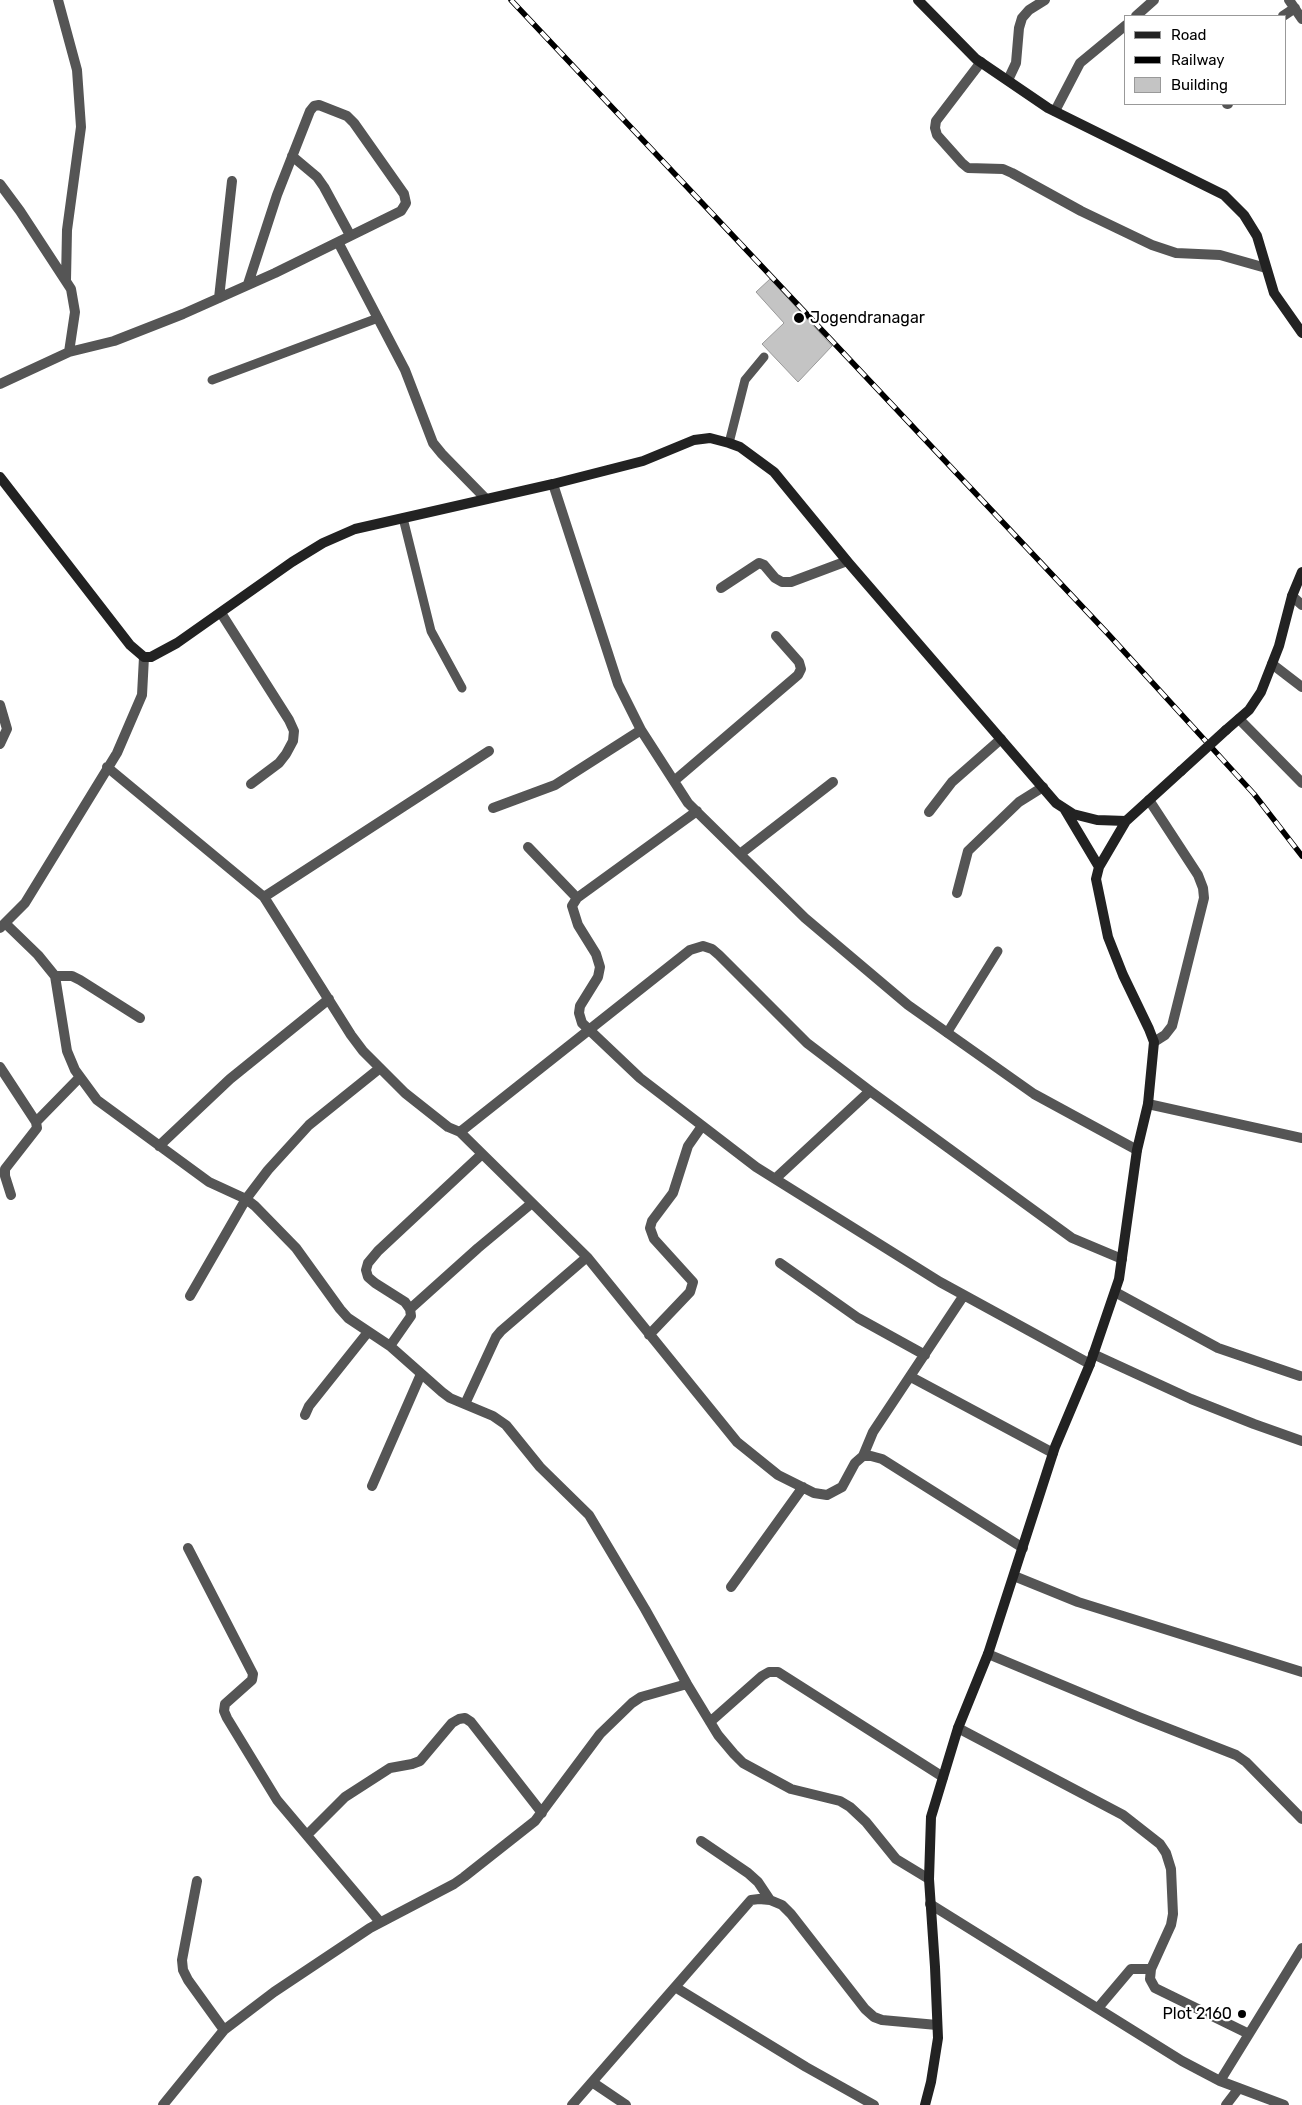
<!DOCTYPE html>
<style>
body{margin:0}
#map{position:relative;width:1302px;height:2105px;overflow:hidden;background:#fff;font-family:Rubik,sans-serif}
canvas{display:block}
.legend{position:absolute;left:1124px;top:15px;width:162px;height:90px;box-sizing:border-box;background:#fff;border:1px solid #999;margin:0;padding:6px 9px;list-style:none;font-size:15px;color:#000}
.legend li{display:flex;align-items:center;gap:10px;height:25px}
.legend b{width:25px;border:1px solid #999}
</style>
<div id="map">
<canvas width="1302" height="2105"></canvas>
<ul class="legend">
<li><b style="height:6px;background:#222"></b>Road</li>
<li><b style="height:6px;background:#000"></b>Railway</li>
<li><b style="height:14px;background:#c4c4c4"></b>Building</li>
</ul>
</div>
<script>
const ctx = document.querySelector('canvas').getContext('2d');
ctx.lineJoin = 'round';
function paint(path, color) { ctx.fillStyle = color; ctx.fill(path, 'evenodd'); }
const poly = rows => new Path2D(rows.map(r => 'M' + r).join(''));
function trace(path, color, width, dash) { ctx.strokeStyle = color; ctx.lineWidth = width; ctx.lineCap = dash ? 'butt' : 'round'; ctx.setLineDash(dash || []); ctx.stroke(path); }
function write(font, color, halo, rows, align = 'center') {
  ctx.font = font + ' Rubik,sans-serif'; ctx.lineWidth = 4.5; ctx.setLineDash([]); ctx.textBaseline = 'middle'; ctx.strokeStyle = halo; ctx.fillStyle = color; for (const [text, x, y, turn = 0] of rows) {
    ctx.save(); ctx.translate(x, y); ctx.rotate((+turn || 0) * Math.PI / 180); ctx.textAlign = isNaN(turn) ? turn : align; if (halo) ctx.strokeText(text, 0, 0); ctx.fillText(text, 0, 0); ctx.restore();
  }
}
const building = poly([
 [770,279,832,346,798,382,762,344,784,323,756,292,770,279]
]);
const lane = poly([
 [212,380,378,318],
 [729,443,745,380,764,357],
 [403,518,431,631,462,688],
 [947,1033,998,951]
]);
const street = poly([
 [58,0,77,70,81,127,67,230,66,280],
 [1289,0,1302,19],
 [1136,16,1154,0],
 [1283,16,1295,8],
 [981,62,936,121,935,128,937,135,962,163,968,168,1003,169,1012,173,1081,211,1152,245,1176,253,1220,255,1266,268],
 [1008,80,1016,63,1019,28,1022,18,1029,10,1045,0],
 [1227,104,1228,104],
 [1055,111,1080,63,1126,25],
 [292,156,317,177,324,187,350,235],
 [0,184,20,211,71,289,75,312,69,352],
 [338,242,405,370,433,443,442,454,486,499],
 [219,298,232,181],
 [0,384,69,352,114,341,183,314,275,273,401,211,406,203,404,194,354,123,347,116,319,105,314,106,310,111,277,195,248,284],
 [553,484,618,684,641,730,688,803,805,918,908,1005,1034,1094,1137,1150],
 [721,588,759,563,764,565,775,578,782,582,791,582,847,561],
 [1292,596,1302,605],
 [221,613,289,720,294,731,293,741,286,754,279,763,251,784],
 [1272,664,1302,687],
 [0,705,7,729,0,744],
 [1239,719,1302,783],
 [107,767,264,897,351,1035,363,1051,405,1093,448,1127,460,1132,587,1257,737,1442,778,1475,814,1493,827,1495,842,1487,855,1463,863,1456,871,1456,882,1459,1023,1548],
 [674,781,798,675,801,669,799,662,776,636],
 [1149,800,1198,875,1203,888,1204,898,1172,1026,1165,1035,1154,1042],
 [493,808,555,785,641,730],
 [697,811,577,898,572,906,578,925,596,954,600,967,598,977,580,1006,579,1013,582,1023,640,1078,756,1167,940,1282,1090,1364],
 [929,812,952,782,1001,739],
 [528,847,577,898],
 [740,854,833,782],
 [957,893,968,851,1019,802,1043,787],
 [264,897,489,751],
 [6,924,38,955,55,976,67,1051,75,1070,97,1100,209,1182,246,1199,255,1206,296,1248,340,1309,348,1318,390,1346,442,1392,450,1398,493,1416,506,1425,540,1467,589,1515,645,1609,687,1684,718,1735,734,1754,743,1763,791,1789,840,1801,850,1807,866,1822,896,1859,929,1879],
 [0,928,25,903,117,753,142,695,144,657],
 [55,976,72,976,80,980,140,1018],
 [0,1067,36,1122,37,1128,5,1169,5,1176,11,1195],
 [1148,1104,1302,1138],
 [36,1122,80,1077],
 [460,1132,690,950,703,946,712,949,719,955,807,1043,870,1091,1072,1238,1122,1259],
 [159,1146,230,1079,329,999],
 [776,1178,870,1091],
 [780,1263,858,1318,925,1355],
 [1115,1292,1218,1348,1300,1376],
 [190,1296,246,1199,268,1170,309,1125,380,1068],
 [410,1309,478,1248,532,1203],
 [649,1335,690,1292,693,1282,654,1239,650,1228,652,1221,673,1193,688,1146,702,1126],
 [390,1346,411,1316,410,1309,405,1302,375,1283,368,1277,366,1270,368,1263,378,1251,482,1154],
 [1093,1354,1191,1399,1254,1424,1302,1441],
 [911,1377,1053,1453],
 [465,1404,496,1337,501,1331,587,1257],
 [305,1415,309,1406,368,1332],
 [863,1456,873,1432,964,1295],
 [372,1486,421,1374],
 [188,1548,253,1674,252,1680,225,1704,224,1711,227,1718,277,1800,380,1922],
 [1014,1576,1078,1602,1302,1672],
 [731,1587,803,1487],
 [988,1654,1139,1717,1236,1755,1246,1762,1302,1819],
 [710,1722,762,1676,769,1672,778,1672,943,1777],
 [958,1728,1123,1815,1160,1844,1166,1853,1171,1869,1173,1914,1171,1925,1151,1969,1150,1979,1155,1988,1249,2034],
 [307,1835,345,1797,390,1768,412,1764,420,1761,452,1723,459,1719,465,1718,471,1722,542,1813],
 [701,1841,748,1873,758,1882,770,1900],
 [197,1881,182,1960,183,1970,188,1980,224,2030],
 [930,1904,1182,2061,1220,2081,1284,2105],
 [675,1987,806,2067,874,2105],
 [1098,2008,1131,1969,1151,1969],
 [1220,2081,1302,1948],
 [592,2082,626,2105],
 [163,2105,224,2030,274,1992,370,1928,454,1884,464,1877,535,1821,600,1734,632,1703,641,1697,687,1684],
 [572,2105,751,1900,759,1899,770,1900,782,1905,791,1914,865,2009,874,2017,882,2020,937,2025],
 [1226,2105,1239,2088]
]);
const secondary = poly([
 [918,0,976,59,1048,108,1224,195,1244,215,1257,236,1274,293,1302,333],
 [0,477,130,645,144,657,151,657,177,643,292,562,323,543,355,529,553,484,643,461,694,440,710,438,729,443,740,447,774,472,847,561,1056,803,1073,814,1097,820,1126,821],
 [1226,730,1249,710,1261,692,1279,646,1292,596,1302,572],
 [1065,810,1099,867],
 [925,2105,931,2082,938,2038,935,1967,929,1879,931,1817,958,1728,988,1654,1055,1447,1090,1364,1119,1279,1137,1150,1148,1104,1154,1042,1149,1029,1123,975,1108,937,1096,879,1099,867,1126,821,1181,771]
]);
const rail = poly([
 [511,0,1109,635,1254,794,1302,856]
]);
const secondaryBridge = poly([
 [1181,771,1226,730]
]);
const markers = [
 [799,318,6,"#000"],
 [1242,2014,5,"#000"]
];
const poiNames = [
 ["Jogendranagar",810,318],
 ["Plot 2160",1232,2014,"right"]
];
paint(building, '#c4c4c4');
trace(building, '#999', 1);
trace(lane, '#555', 9);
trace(street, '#555', 10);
trace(secondary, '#222', 10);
trace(rail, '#000', 5.5);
trace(rail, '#fff', 4, [11]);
trace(secondaryBridge, '#222', 10);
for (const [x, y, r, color] of markers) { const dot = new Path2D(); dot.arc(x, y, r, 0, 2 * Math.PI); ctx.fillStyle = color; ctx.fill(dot); trace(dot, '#fff', 2); }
write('16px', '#000', '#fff', poiNames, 'left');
</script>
